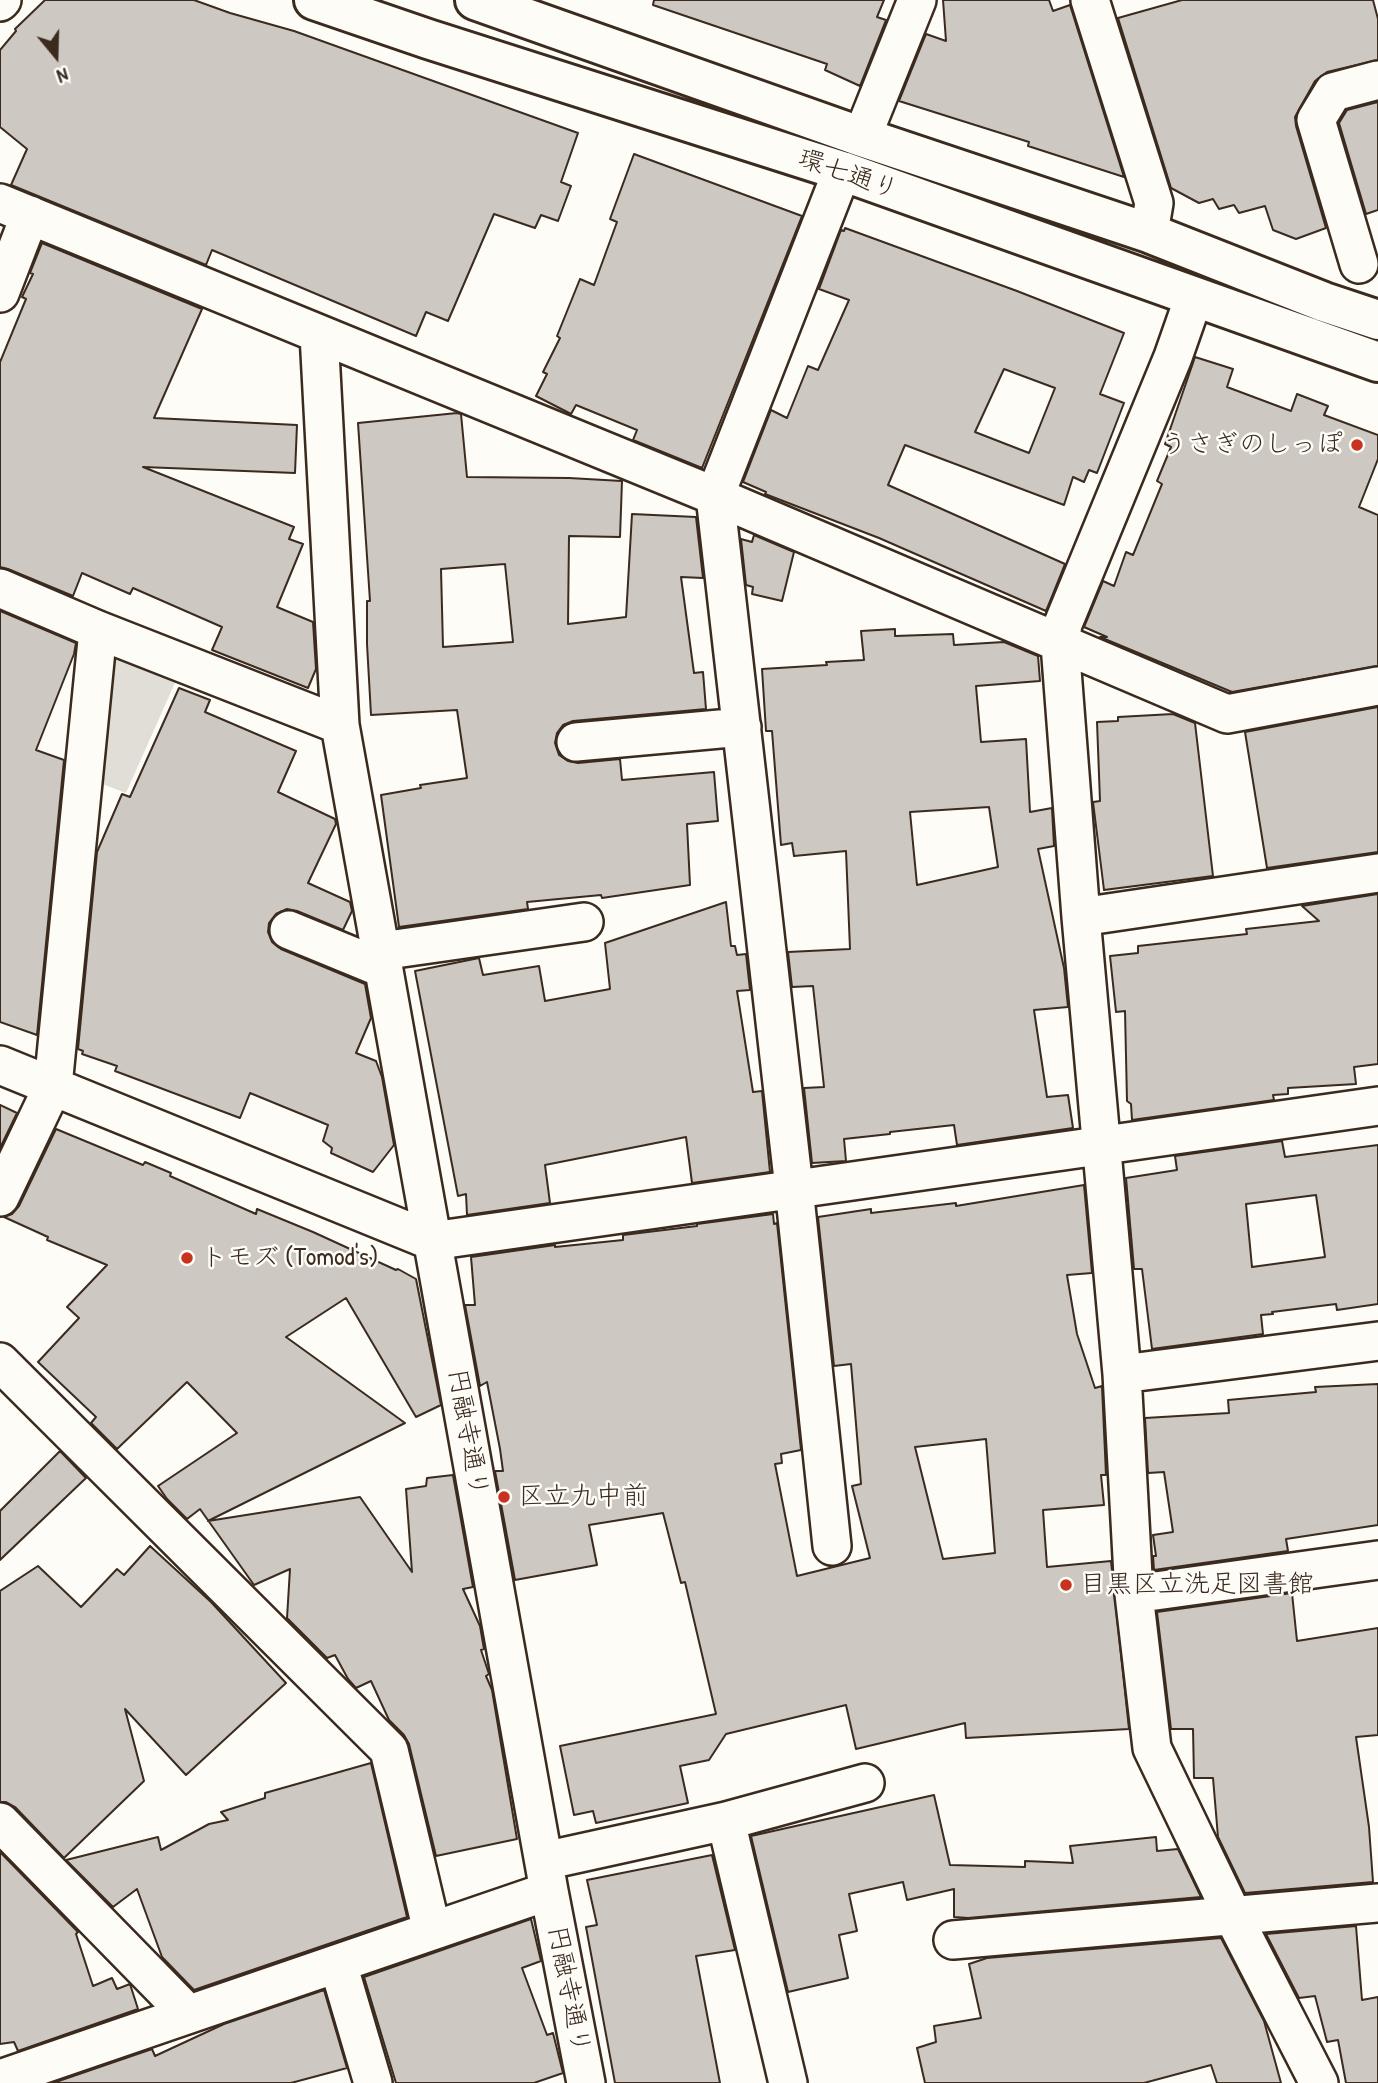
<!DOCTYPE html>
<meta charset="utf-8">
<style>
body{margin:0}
#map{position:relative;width:1378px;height:2083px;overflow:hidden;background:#fdfcf7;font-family:"Patrick Hand",sans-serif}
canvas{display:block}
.north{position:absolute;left:21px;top:21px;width:70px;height:70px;-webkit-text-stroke:5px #fdfcf7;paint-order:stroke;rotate:161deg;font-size:19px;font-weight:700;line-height:28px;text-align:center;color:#3b2a1e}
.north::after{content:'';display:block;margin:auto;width:24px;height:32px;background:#3b2a1e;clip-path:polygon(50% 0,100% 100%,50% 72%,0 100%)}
</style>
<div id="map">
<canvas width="1378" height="2083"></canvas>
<div class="north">N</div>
</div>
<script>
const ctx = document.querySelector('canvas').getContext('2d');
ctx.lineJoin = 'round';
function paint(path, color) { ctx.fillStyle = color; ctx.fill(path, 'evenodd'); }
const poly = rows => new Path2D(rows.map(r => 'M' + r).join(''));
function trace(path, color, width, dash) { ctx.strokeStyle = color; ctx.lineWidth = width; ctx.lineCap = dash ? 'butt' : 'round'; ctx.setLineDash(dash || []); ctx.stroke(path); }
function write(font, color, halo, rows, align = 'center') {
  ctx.font = font + ' "Patrick Hand","Klee One",sans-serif'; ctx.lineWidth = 5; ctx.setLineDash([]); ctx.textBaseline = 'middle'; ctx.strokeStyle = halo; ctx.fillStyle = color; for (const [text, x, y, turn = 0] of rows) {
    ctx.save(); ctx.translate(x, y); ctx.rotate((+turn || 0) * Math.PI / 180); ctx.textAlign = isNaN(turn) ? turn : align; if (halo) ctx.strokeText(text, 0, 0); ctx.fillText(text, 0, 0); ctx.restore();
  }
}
const green = poly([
 [123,652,178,676,126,793,97,782,107,657]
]);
const building = poly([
 [45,0,194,0,230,13,294,31,578,133,561,182,571,186,558,221,541,215,535,228,494,214,448,321,426,312,416,336,212,250,206,265,11,185,27,149,0,127,0,50,16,31,15,29,45,0],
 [654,0,884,0,877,17,886,20,860,86,825,70,827,64,653,5,654,0],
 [943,0,1049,0,1053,11,1070,5,1124,177,1028,146,1029,142,899,101,926,34,946,41,943,0],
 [1182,0,1373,0,1378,19,1378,60,1327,72,1315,81,1295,117,1296,126,1326,228,1296,239,1273,230,1265,206,1239,213,1234,205,1219,209,1213,199,1199,203,1171,188,1118,18,1182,0],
 [1378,102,1378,210,1366,214,1339,123,1347,110,1378,102],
 [634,154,802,216,702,468,633,440,637,430,576,405,571,414,536,396,547,374,543,372,560,338,557,336,580,279,594,285,617,222,610,219,634,154],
 [845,228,1017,291,1124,333,1100,394,1124,403,1097,473,1089,470,1084,482,1073,477,1064,505,905,445,888,485,1065,564,1046,611,879,538,765,494,766,492,743,482,771,410,787,418,808,366,818,370,849,300,819,289,841,230,844,231,845,228],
 [1004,369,1055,388,1029,453,975,432,1004,369],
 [42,243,202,309,154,418,297,425,295,473,143,467,294,527,289,539,303,544,277,607,313,622,316,669,308,688,212,650,222,627,133,588,130,594,82,573,73,596,8,569,0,567,0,362,26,299,22,297,33,274,30,273,42,243],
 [1195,357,1233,369,1227,387,1291,411,1297,394,1328,406,1324,415,1378,435,1378,459,1359,507,1378,515,1378,666,1232,692,1100,637,1107,637,1084,627,1103,581,1114,586,1126,552,1133,555,1162,484,1157,481,1171,447,1165,444,1195,357],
 [457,413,461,414,467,477,569,478,622,481,620,537,569,536,568,624,626,617,632,514,696,517,703,578,681,577,694,673,703,672,706,709,573,721,563,725,557,733,555,743,559,755,568,761,578,763,620,759,622,780,714,772,718,821,687,824,690,885,602,898,601,895,527,902,528,909,399,927,381,795,421,788,420,785,467,778,457,710,371,715,367,644,367,601,370,601,358,423,457,413],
 [505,564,513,642,443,647,441,569,505,564],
 [754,535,794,552,782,601,752,594,753,587,746,585,741,539,752,542,754,535],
 [0,611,76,643,74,654,36,750,64,760,37,1035,0,1022,0,611],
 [895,629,895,636,953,634,954,645,1004,642,1038,656,1040,681,976,686,981,742,1026,739,1030,812,1052,808,1054,846,1038,849,1064,968,1068,1007,1034,1010,1047,1097,1068,1095,1073,1128,957,1145,954,1125,890,1132,890,1134,844,1139,846,1161,812,1163,804,1088,824,1087,813,986,792,987,788,952,850,949,846,851,794,856,792,843,781,845,772,731,766,731,762,669,827,665,826,662,864,660,861,631,895,629],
 [989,807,998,867,917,885,910,812,989,807],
 [179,688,210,700,205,712,296,751,278,792,335,819,336,824,308,883,350,902,352,911,343,930,297,911,287,909,276,914,269,923,268,932,272,942,281,949,365,984,371,1018,356,1053,376,1061,382,1077,394,1145,373,1172,331,1153,332,1148,323,1141,328,1125,250,1093,240,1118,115,1071,117,1066,82,1054,83,1051,78,1049,97,852,122,794,130,797,179,688],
 [1378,707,1378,852,1267,868,1245,732,1378,707],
 [1173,714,1195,723,1213,876,1104,890,1093,802,1100,801,1097,722,1118,721,1118,717,1173,714],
 [1378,894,1378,1064,1354,1067,1356,1084,1288,1088,1288,1094,1273,1095,1274,1100,1132,1120,1131,1104,1127,1101,1125,1011,1116,1012,1110,956,1138,953,1138,946,1247,934,1246,929,1319,921,1302,906,1378,894],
 [726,902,731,946,735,946,737,955,746,954,750,990,737,991,753,1092,762,1091,770,1172,692,1183,686,1137,545,1165,550,1203,467,1215,466,1194,458,1196,415,971,479,958,483,975,539,966,545,1001,610,989,605,943,726,902],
 [0,1105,17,1113,0,1148,0,1105],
 [56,1129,143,1165,145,1162,171,1173,170,1176,256,1214,257,1209,313,1232,396,1270,398,1269,416,1279,441,1405,416,1417,346,1298,286,1337,405,1423,208,1521,360,1497,412,1572,406,1489,426,1486,427,1478,453,1475,473,1587,463,1589,480,1626,484,1649,481,1650,489,1674,486,1676,492,1690,517,1839,436,1856,409,1744,404,1735,389,1720,371,1681,356,1688,348,1679,335,1655,327,1658,287,1618,290,1569,254,1585,200,1509,187,1519,167,1499,158,1486,237,1433,187,1382,117,1449,91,1423,96,1417,38,1362,79,1318,67,1307,107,1265,47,1240,48,1237,4,1217,12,1214,19,1206,56,1129],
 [1282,1141,1285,1157,1378,1145,1378,1304,1337,1310,1336,1304,1272,1312,1273,1314,1261,1315,1263,1334,1152,1349,1142,1269,1134,1269,1126,1178,1177,1170,1175,1156,1282,1141],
 [1316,1195,1325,1257,1252,1267,1246,1204,1316,1195],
 [1084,1185,1092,1273,1067,1275,1077,1334,1095,1388,1102,1386,1106,1475,1101,1475,1104,1505,1043,1510,1047,1567,1111,1561,1129,1729,966,1738,965,1723,856,1749,846,1705,726,1734,709,1760,680,1766,688,1803,596,1823,593,1811,574,1815,560,1746,716,1714,685,1582,681,1583,663,1513,589,1525,597,1565,515,1580,495,1471,503,1471,500,1449,487,1382,480,1386,465,1305,475,1305,471,1257,555,1245,555,1247,623,1240,623,1235,697,1226,697,1224,773,1214,774,1224,777,1223,801,1450,781,1454,782,1463,775,1464,797,1576,870,1558,852,1486,861,1484,851,1364,834,1366,818,1217,871,1209,871,1213,956,1203,956,1206,1084,1185],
 [986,1439,995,1553,943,1559,915,1447,986,1439],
 [1378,1384,1378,1525,1286,1539,1288,1551,1154,1570,1153,1556,1156,1556,1153,1535,1173,1532,1164,1472,1148,1473,1145,1418,1229,1413,1228,1400,1316,1392,1315,1387,1378,1384],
 [60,1451,86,1478,0,1560,0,1511,60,1451],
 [150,1546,211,1602,286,1683,186,1775,125,1709,144,1781,64,1858,15,1807,6,1802,0,1802,0,1591,38,1566,81,1607,117,1569,124,1575,150,1546],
 [1292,1593,1297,1641,1378,1628,1378,1735,1356,1737,1369,1827,1373,1882,1245,1893,1218,1837,1213,1778,1194,1778,1193,1729,1171,1729,1157,1612,1292,1593],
 [371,1763,407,1917,194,1990,162,1957,137,1889,113,1907,66,1860,158,1837,161,1850,209,1824,228,1820,221,1812,265,1798,265,1793,371,1763],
 [934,1795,950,1865,1025,1867,1025,1861,1073,1863,1070,1846,1156,1837,1157,1851,1178,1849,1201,1897,968,1918,954,1917,954,1889,907,1900,903,1882,849,1894,857,1931,839,1935,848,1978,788,1992,751,1836,934,1795],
 [0,1852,78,1932,76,1934,93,1986,112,1978,117,1989,130,1984,138,2009,18,2051,14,2042,0,2044,0,1852],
 [712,1855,735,1950,696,1956,720,2083,615,2083,586,1927,597,1925,587,1880,712,1855],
 [531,1919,541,1961,522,1968,547,2035,553,2033,563,2073,534,2083,396,2083,364,1977,531,1919],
 [1356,1926,1362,2000,1378,1997,1378,2083,1346,2083,1338,2040,1327,2042,1315,1996,1299,1998,1266,1934,1356,1926],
 [1221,1938,1264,2021,1281,2083,1217,2083,1211,2065,1144,2083,925,2083,917,2048,936,2042,934,2026,981,2018,969,1964,987,1958,1221,1938],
 [324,1990,347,2068,291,2083,53,2083,152,2049,155,2056,224,2024,324,1990]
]);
const minor = poly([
 [1090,0,1154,203,1149,233],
 [0,2,2,0],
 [862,137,917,0],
 [0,203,715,496,1227,714,1378,686],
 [1359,264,1316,120,1333,92,1378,80],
 [0,293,30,215],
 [1194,297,1173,357,1063,624,1060,644,1081,917,1122,1374,1134,1594,1152,1748,1233,1916,1319,2083],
 [319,334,340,725,549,1891,586,2083],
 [0,588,98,630,340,725],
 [576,742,742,727],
 [1081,917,1378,873],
 [289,930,384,969],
 [381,951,584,922],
 [0,1065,432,1241],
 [0,1197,53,1086,98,630],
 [432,1241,1378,1106],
 [0,1362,389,1750,432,1931],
 [1122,1374,1378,1341],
 [832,1546,794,1188,715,496,842,171],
 [1134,1594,1378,1560],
 [726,1821,788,2083],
 [0,1822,188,2014],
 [544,1861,726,1821,865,1783],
 [953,1940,1378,1903],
 [338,1964,373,2083],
 [0,2079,549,1891]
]);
const major = poly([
 [314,0,428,39,842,171,1378,362],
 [475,0,862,137,1149,233,1324,302,1378,320]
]);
const markers = [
 [1357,445,7,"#c8321e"],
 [187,1258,7,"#c8321e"],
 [504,1497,7,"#c8321e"],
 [1066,1585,7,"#c8321e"]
];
const streetNames = [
 ["環七通り",848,175,19],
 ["円融寺通り",467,1433,80],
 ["円融寺通り",568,1990,79]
];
const poiNames = [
 ["うさぎのしっぽ",1343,445,"right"],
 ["トモズ (Tomod's)",201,1258],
 ["区立九中前",518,1497],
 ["目黒区立洗足図書館",1080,1585]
];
paint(green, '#e1ded7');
paint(building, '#cdc8c2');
trace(building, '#3b2a1e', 2);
trace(minor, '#3b2a1e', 42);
trace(major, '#3b2a1e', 44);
trace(minor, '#fdfcf7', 37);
trace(major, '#fdfcf7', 38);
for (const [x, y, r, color] of markers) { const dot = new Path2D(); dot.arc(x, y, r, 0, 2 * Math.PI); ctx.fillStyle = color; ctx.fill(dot); trace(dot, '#fdfcf7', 2.5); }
write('26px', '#3b2a1e', '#fdfcf7', streetNames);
write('26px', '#3b2a1e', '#fdfcf7', poiNames, 'left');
</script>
